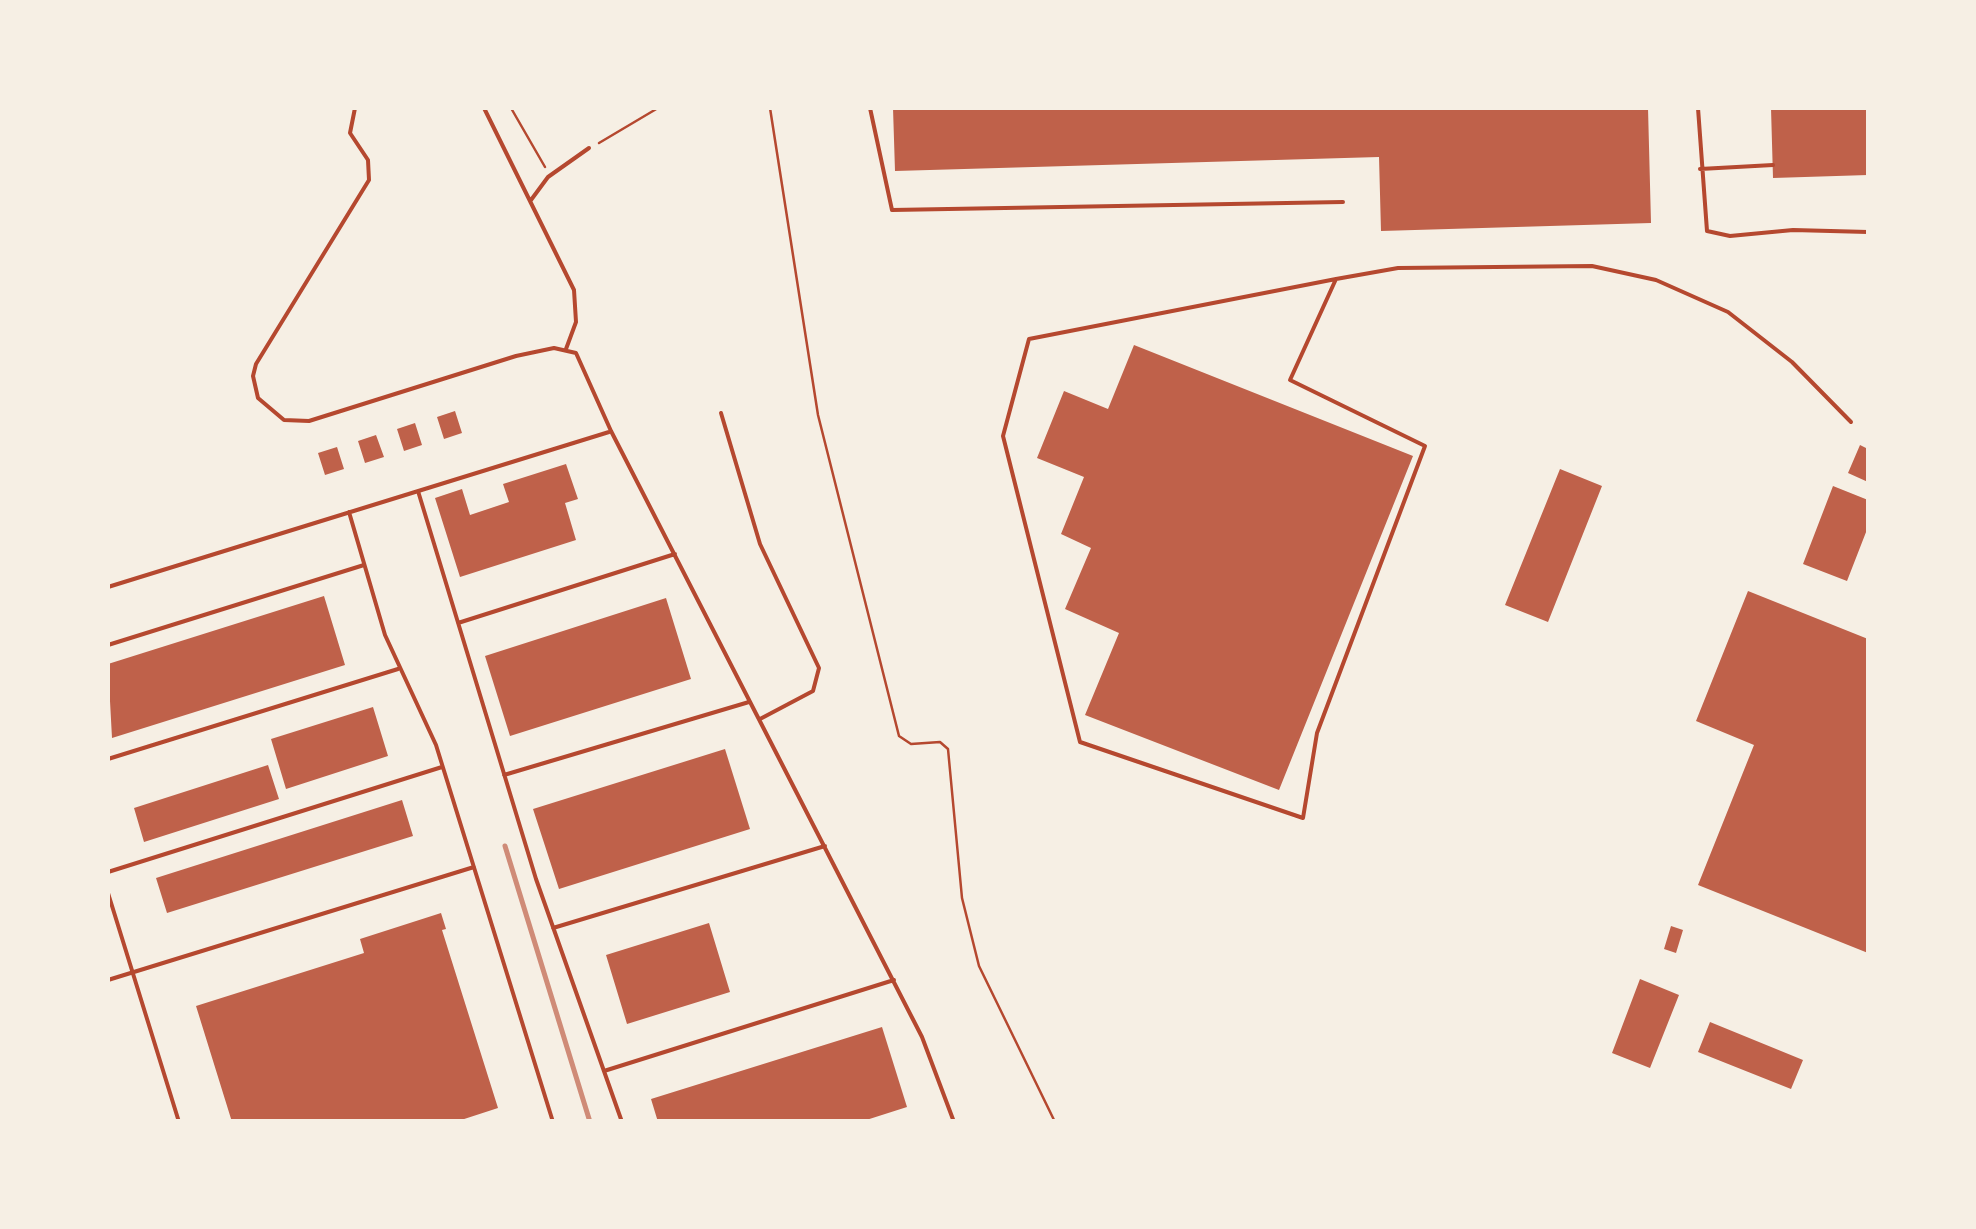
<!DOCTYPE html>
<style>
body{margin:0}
#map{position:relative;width:1976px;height:1229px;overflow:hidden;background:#f6efe4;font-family:"DM Sans",sans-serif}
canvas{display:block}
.frame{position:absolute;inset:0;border:110px solid #f6efe4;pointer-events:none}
</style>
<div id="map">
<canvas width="1976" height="1229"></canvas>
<div class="frame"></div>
</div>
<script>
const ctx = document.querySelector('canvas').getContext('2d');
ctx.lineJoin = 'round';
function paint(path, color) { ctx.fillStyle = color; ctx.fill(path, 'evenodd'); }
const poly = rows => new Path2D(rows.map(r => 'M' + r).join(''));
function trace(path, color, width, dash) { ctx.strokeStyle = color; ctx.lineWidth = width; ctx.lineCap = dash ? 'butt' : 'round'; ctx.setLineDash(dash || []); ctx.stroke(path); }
const building = poly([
 [893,108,1648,108,1651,223,1381,231,1379,157,895,171],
 [1771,108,1868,108,1868,175,1773,178],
 [1134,345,1413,456,1279,790,1085,715,1119,633,1065,609,1091,548,1061,534,1084,477,1037,458,1064,391,1108,409],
 [455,411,462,433,444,439,437,417],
 [415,423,422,445,404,451,397,429],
 [376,435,384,457,365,463,358,441],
 [1860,445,1868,449,1868,482,1848,473],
 [337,447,344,469,325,475,318,453],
 [566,464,578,499,565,503,576,540,460,577,435,498,462,489,470,515,509,502,503,484],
 [1560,469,1602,486,1548,622,1505,605],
 [1833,486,1868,500,1868,527,1847,581,1803,564],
 [1748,591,1868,639,1868,953,1698,885,1754,745,1696,721],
 [324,596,345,665,112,738,108,664],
 [666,598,691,679,510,736,485,656],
 [373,707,388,756,286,789,271,739],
 [725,749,750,829,559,889,533,809],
 [268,765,279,799,144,842,134,808],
 [402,800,413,836,167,913,156,878],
 [441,913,446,929,442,930,498,1108,455,1122,232,1122,196,1006,364,953,360,939],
 [709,923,730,992,627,1024,606,955],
 [1671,926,1683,930,1676,953,1664,949],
 [1640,979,1679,995,1650,1068,1612,1053],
 [1710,1022,1803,1060,1791,1089,1698,1052],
 [882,1027,907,1107,860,1122,658,1122,651,1099]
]);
const path = poly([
 [511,108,545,167],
 [770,108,818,415,899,736,911,744,940,742,948,749,962,898,979,966,1055,1122],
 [599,143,658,108]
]);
const service = poly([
 [355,108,350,133,368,160,369,180,256,364,253,376,258,398,284,420,309,421,516,356,554,348,576,353,611,431,922,1037,954,1122],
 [484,108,574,290,576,322,566,349],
 [870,108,892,210,1343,202],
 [1698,108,1707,231,1730,236,1793,230,1868,232],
 [1700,169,1773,165],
 [531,200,548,177,589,148],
 [1336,279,1290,380,1425,446,1317,733,1303,818,1080,742,1003,436,1029,339,1336,279,1398,268,1592,266,1656,280,1728,312,1792,362,1851,422],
 [721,413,760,544,819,668,813,691,760,719],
 [418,491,536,879,622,1122],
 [349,512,385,635,436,745,553,1122],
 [108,587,609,432],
 [458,623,675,554],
 [108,645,364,565],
 [108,759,398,669],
 [504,775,749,702],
 [108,872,442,767],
 [108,893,179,1122],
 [553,928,825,846],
 [108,980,474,867],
 [604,1071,894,980]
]);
const rail = poly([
 [505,846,590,1122]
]);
paint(building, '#bf614a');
trace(path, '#b5482f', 2.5);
trace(service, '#b5482f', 4);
trace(rail, '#cf8b77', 5);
</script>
